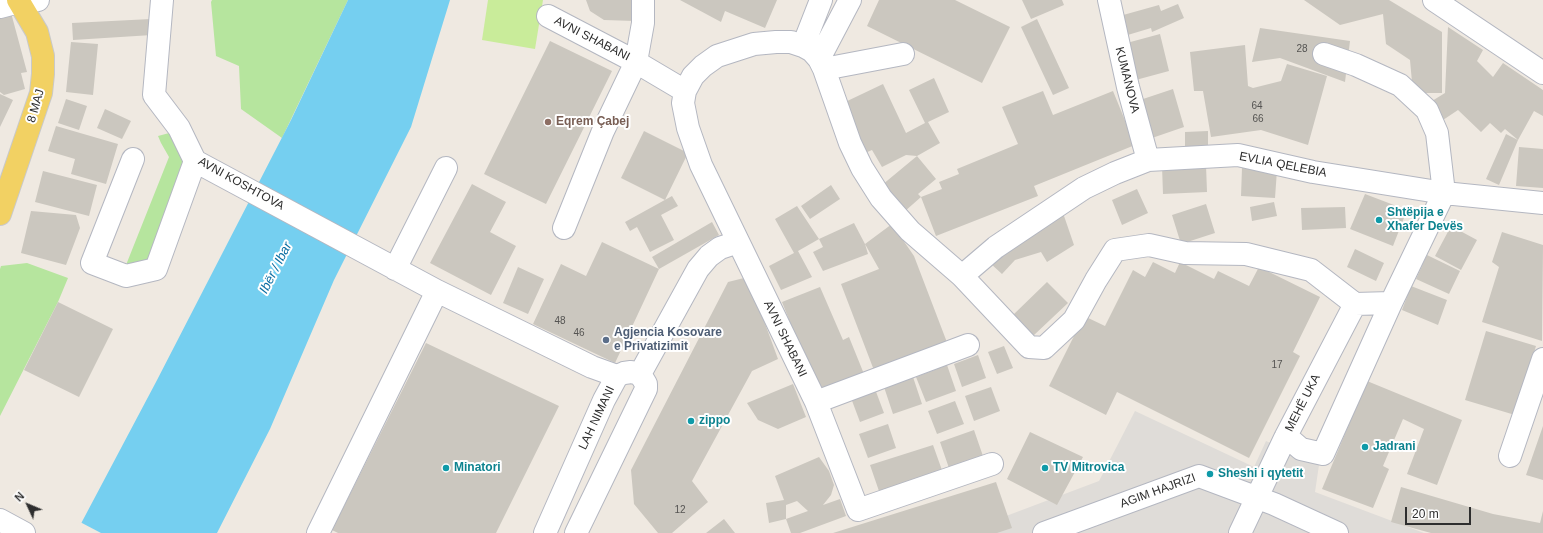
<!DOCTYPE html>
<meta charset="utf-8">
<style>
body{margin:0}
#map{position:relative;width:1543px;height:533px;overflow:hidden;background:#efe9e1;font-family:Helvetica,sans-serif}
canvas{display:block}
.north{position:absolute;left:8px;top:485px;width:40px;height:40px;-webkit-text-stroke:3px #fff;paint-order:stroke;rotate:314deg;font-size:11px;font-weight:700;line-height:16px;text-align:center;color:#2e2e2e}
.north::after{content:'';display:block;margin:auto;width:14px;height:18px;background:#2e2e2e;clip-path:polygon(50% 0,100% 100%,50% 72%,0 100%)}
.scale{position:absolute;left:1405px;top:507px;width:66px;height:18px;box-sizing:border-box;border:2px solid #2e2e2e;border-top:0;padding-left:5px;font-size:12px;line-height:14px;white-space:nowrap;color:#2e2e2e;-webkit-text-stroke:3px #fff;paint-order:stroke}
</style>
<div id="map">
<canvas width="1543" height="533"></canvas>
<div class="north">N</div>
<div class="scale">20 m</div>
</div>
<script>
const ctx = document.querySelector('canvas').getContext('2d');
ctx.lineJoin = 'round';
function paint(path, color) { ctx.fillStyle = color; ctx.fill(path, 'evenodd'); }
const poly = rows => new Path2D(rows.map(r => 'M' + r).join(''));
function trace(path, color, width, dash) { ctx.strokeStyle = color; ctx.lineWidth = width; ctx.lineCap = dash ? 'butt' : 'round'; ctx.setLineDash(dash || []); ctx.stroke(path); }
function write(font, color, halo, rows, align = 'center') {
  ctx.font = font + ' Helvetica,sans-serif'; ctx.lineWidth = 4; ctx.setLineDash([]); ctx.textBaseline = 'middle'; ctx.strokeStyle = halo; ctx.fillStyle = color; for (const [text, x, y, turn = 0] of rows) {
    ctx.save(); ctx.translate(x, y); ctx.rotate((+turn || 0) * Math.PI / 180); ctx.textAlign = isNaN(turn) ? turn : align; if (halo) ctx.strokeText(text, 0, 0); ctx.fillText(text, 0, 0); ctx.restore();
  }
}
const green = poly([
 [212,0,348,0,282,138,241,109,239,66,216,56,211,2],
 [173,132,188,164,150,261,126,265,169,157,161,143,158,136],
 [27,263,68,278,58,302,0,416,0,269,1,266]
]);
const pitch = poly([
 [488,0,543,0,535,49,482,40]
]);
const plaza = poly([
 [1135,411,1254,467,1266,441,1319,465,1315,492,1424,533,961,533,1099,481]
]);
const water = poly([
 [348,0,450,0,411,127,334,280,270,429,217,533,76,533,156,382,291,120]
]);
const pier = poly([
 [80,522,101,533,74,533]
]);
const building = poly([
 [586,0,636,0,635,21,604,20,590,11],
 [680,0,777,0,765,28,725,11,721,22],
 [879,0,955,0,1010,27,982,83,867,26],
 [1022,0,1062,0,1064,5,1031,19],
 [1304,0,1389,0,1442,32,1442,93,1413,93,1410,60,1386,44,1383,14,1340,25],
 [1178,4,1184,18,1152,32,1151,28,1121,37,1116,17,1159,5,1161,11],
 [10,9,27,72,21,73,25,89,4,95,0,92,0,12],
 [151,19,152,35,73,40,72,23],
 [1037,19,1069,88,1053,95,1021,27],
 [1448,27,1483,50,1477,61,1493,77,1503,63,1543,90,1543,116,1534,111,1518,140,1499,185,1486,179,1506,134,1518,140,1505,129,1501,133,1490,123,1481,132,1458,110,1443,120,1432,101,1445,93],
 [1260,28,1350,41,1345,82,1280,58,1252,62],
 [1160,34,1169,71,1132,81,1123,44],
 [550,41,612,71,546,204,484,174],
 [71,42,98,44,93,95,66,92],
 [1245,45,1248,86,1253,88,1281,81,1287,64,1327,76,1308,145,1261,130,1211,137,1203,91,1194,91,1190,52],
 [934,78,949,112,928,122,940,143,917,156,906,155,882,167,872,150,865,153,841,104,883,84,906,133,925,123,909,90],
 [1173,89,1184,127,1152,138,1140,100],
 [1043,91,1053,115,1113,91,1135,145,1034,186,1038,196,936,236,921,197,904,212,882,185,917,156,936,179,918,194,921,197,942,189,939,182,959,174,957,169,1018,144,1002,107],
 [0,94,13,100,0,127],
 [66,99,87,106,79,130,58,123],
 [105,109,131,121,122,139,97,128],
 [56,126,118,144,106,184,71,174,75,159,48,151],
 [644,131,688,153,665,200,621,178],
 [1208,131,1208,150,1185,150,1185,132],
 [1519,147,1543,149,1543,188,1516,186],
 [1206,165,1207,192,1163,194,1162,166],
 [1242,168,1277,170,1275,198,1241,196],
 [43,171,97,185,89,216,35,202],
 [472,184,506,202,490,232,516,246,491,295,430,263],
 [831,185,840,199,810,219,801,206],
 [1137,189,1148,213,1122,225,1112,200],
 [1365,194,1407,210,1393,246,1350,229],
 [672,196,678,206,661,215,674,240,650,252,637,227,630,231,625,222],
 [1274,202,1277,216,1252,221,1250,207],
 [1206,204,1215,233,1181,244,1172,215],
 [797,206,819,239,798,251,812,277,781,290,769,266,794,253,775,219],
 [1345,207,1346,228,1302,230,1301,208],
 [31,211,76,215,80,228,66,265,21,253],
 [1063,213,1074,245,1047,262,1041,252,1015,260,1002,274,990,263],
 [712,222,719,235,659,269,615,363,533,324,561,264,586,276,602,242,659,269,652,257],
 [854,223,865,244,892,224,914,256,948,345,875,373,841,284,879,269,865,244,868,254,823,271,813,252,823,247,819,239],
 [1451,226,1477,240,1461,270,1435,256],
 [1502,232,1543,245,1542,341,1482,322,1499,267,1492,262],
 [1355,249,1384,263,1376,281,1347,267],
 [1427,255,1460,271,1449,294,1416,279],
 [1153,262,1175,273,1180,262,1214,279,1218,271,1249,286,1259,267,1320,297,1293,352,1300,356,1249,458,1117,392,1106,415,1049,386,1084,316,1105,326,1133,270,1145,277],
 [518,267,544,279,528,314,503,303],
 [748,277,778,359,752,371,692,481,708,502,672,533,658,533,634,504,631,470,728,282],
 [1047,282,1068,303,1033,336,1013,315],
 [1411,286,1447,300,1438,325,1402,310],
 [820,287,843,340,849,337,864,374,818,393,782,302],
 [58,302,113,329,79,397,24,370],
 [1486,331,1536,346,1515,415,1465,400],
 [426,343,559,406,496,533,338,533,332,530],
 [1004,346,1013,368,997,374,988,352],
 [978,355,986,378,962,387,954,364],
 [947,365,956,391,926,402,916,377],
 [913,377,922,404,893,414,884,387],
 [1367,381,1462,420,1437,485,1407,474,1424,429,1403,419,1383,466,1389,469,1373,508,1322,489],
 [793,384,806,417,778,429,758,420,747,403],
 [991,387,1000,411,974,421,965,396],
 [875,389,884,413,860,422,851,398],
 [955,401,964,424,937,434,928,411],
 [888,424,896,448,868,458,859,434],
 [1543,426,1543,480,1526,475],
 [974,430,984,459,950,471,940,442],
 [1030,432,1083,457,1057,505,1007,479],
 [933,445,943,473,880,494,870,465],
 [819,457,829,471,834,485,831,495,823,505,840,499,846,516,800,533,791,533,786,519,808,511,797,501,786,505,786,519,769,523,766,503,784,500,775,476],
 [996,482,1012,528,997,533,833,533],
 [1401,487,1493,514,1540,523,1543,511,1543,533,1431,533,1391,522],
 [724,519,735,533,706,533]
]);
const minor = poly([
 [162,0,154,95,179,128,195,161,437,291,592,367,617,376],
 [1109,0,1128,87,1148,160],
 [1434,0,1543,73],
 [0,7,19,2,38,0],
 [548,16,636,62,685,91],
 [803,46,821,0],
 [1324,54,1356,65,1400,85,1427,110,1437,133,1444,193],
 [819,59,850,0],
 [824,69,903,54],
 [133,159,92,263,126,276,156,269,195,161],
 [564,228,603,131,636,62,643,23,643,0],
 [395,269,446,168],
 [962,276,996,247,1084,188,1115,173,1148,160,1238,155,1313,172,1444,193,1543,203],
 [640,374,698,269,709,256,720,248,738,242],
 [816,402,968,345],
 [1286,436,1301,449,1323,454,1391,303,1444,193],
 [1510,456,1543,359],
 [992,464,858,510,816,402,701,165,688,128,683,103,685,91,693,76,703,66,717,56,754,44,776,42,791,42,803,46,812,51,819,59,824,69,850,143,862,168,881,198,910,231,962,276,1029,347,1044,348,1074,320,1096,280,1115,250,1149,245,1185,253,1246,254,1311,270,1355,304],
 [0,520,24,533],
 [318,533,437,291],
 [545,533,604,400,617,376,624,373,631,372,640,374,646,384,646,389,576,533],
 [1044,533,1199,476,1274,504,1337,533],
 [1240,533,1286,436,1355,304,1391,303]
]);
const major = poly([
 [0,214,41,93,43,74,43,56,37,32,18,0]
]);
const markers = [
 [548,122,4,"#8d6e63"],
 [1379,220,4,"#0f9aa8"],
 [606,340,4,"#5c6f8a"],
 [691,421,4,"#0f9aa8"],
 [1365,447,4,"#0f9aa8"],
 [446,468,4,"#0f9aa8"],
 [1045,468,4,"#0f9aa8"],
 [1210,474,4,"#0f9aa8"]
];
const numberNames = [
 ["28",1302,49],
 ["64",1257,106],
 ["66",1258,119],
 ["48",560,321],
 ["46",579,333],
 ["17",1277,365],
 ["12",680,510]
];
const streetNames = [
 ["AVNI SHABANI",592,39,27],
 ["KUMANOVA",1127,80,76],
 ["8 MAJ",36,106,-74],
 ["EVLIA QELEBIA",1283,165,11],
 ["AVNI KOSHTOVA",241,184,29],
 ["AVNI SHABANI",785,339,64],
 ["MEHË UKA",1303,403,-63],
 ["LAH NIMANI",597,418,-65],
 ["AGIM HAJRIZI",1158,491,-20]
];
const educationNames = [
 ["Eqrem Çabej",556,122]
];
const cultureNames = [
 ["Shtëpija e",1387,213],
 ["Xhafer Devës",1387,227],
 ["zippo",699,421],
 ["Jadrani",1373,447],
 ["Minatori",454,468],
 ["TV Mitrovica",1053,468],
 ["Sheshi i qytetit",1218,474]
];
const serviceNames = [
 ["Agjencia Kosovare",614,333],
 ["e Privatizimit",614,347]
];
const waterNames = [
 ["Ibër / Ibar",276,268,-63]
];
paint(green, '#b6e59e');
paint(pitch, '#c9ec9a');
paint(plaza, '#dfdcd8');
paint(water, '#75cff0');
paint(pier, '#efe9e1');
paint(building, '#cbc7bf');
trace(minor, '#b4b7c1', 24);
trace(major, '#c9c9c9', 24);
trace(minor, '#fff', 22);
trace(major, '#f2d163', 22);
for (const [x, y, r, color] of markers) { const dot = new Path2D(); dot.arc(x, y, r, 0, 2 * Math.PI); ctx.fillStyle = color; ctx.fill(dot); trace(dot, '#fff', 1.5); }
write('10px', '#555452', null, numberNames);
write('12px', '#2e2e2e', '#fff', streetNames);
write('bold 12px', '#785e54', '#fff', educationNames, 'left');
write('bold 12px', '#0d838f', '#fff', cultureNames, 'left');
write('bold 12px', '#4e5e75', '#fff', serviceNames, 'left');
write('italic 13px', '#0d6fa3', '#fff', waterNames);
</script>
